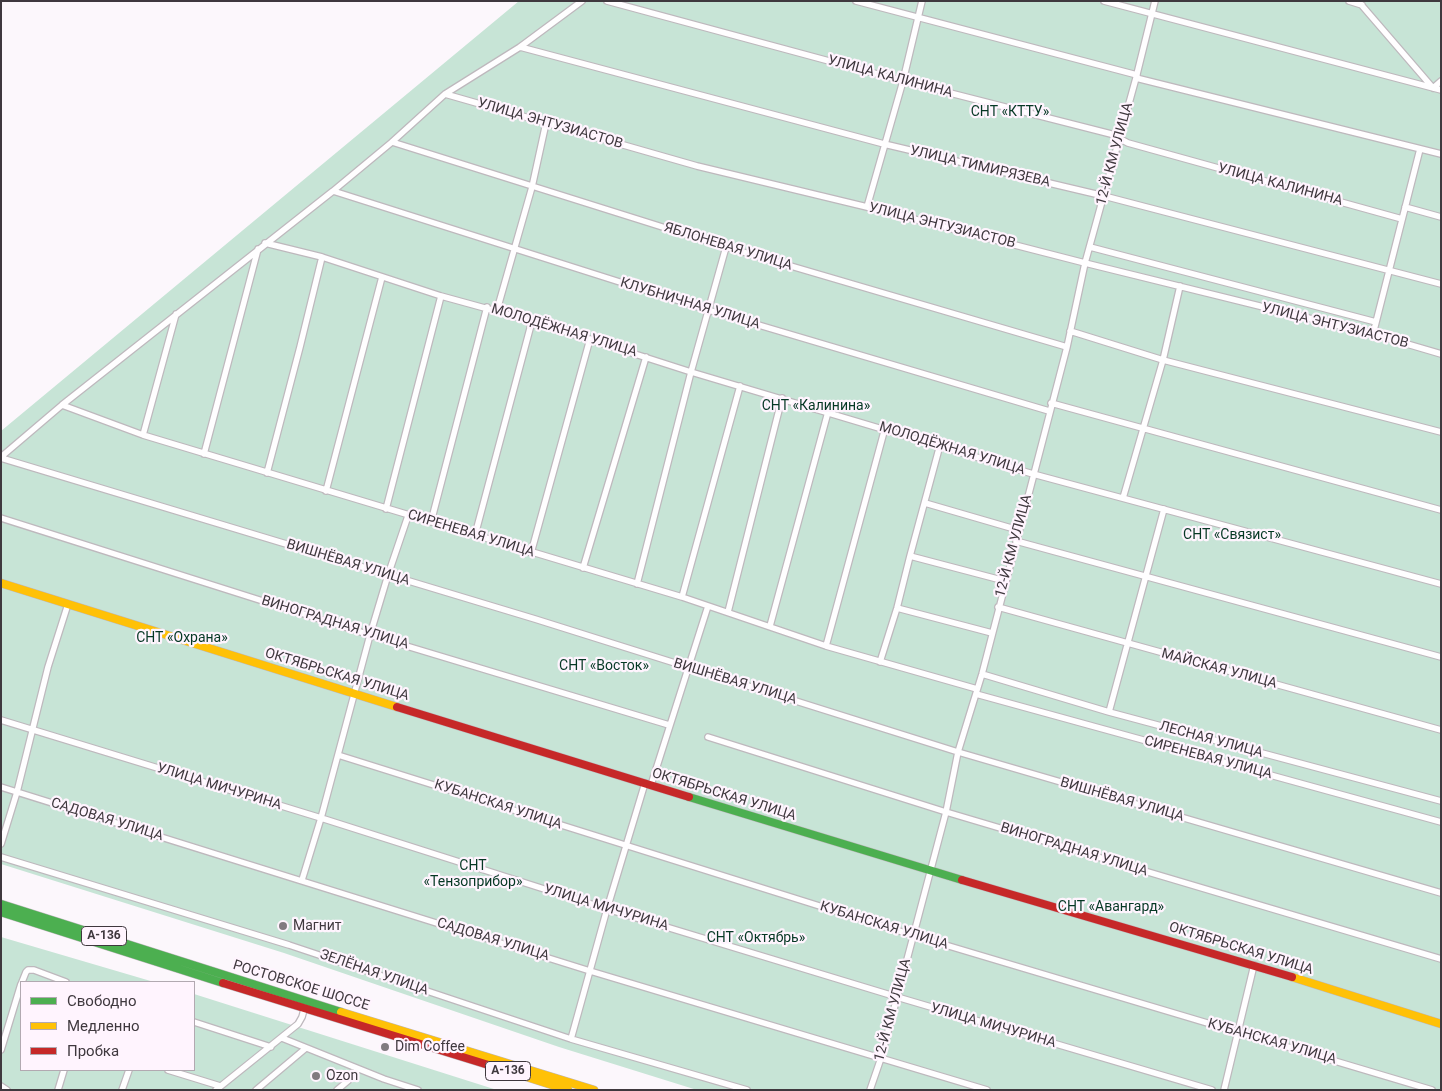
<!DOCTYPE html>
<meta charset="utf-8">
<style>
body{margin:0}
#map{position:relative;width:1442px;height:1091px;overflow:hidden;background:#fcf7fc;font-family:Roboto,sans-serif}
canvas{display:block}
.frame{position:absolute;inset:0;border:2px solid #3f383e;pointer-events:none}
.legend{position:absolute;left:20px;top:981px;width:175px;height:90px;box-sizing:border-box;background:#fff4fe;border:1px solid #b2a9b1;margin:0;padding:6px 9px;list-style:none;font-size:15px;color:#3f383e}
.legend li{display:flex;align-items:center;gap:10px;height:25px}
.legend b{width:25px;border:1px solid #b2a9b1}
</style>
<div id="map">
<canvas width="1442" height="1091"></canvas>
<div class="frame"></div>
<ul class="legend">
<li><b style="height:6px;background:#4caf50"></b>Свободно</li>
<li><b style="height:6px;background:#ffc107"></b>Медленно</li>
<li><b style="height:6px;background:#c62828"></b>Пробка</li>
</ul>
</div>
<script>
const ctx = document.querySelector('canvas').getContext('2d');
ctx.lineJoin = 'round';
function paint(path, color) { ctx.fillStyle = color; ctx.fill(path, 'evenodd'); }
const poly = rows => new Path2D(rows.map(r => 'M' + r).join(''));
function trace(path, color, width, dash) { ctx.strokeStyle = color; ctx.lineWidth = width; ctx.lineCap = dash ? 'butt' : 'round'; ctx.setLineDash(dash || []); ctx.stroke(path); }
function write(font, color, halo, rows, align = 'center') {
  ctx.font = font + ' Roboto,sans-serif'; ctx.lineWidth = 4.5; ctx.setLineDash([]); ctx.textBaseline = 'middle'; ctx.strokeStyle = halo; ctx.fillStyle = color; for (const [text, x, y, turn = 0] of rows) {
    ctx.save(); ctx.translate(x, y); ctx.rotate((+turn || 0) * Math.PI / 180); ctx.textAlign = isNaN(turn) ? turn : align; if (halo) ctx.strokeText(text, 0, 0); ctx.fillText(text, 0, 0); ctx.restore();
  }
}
const green = poly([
 [519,1,1441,1,1441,1090,697,1090,559,1047,284,953,1,864,1,431],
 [1,937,154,982,21,982,21,1070,194,1070,194,994,497,1090,1,1090]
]);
const street = poly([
 [607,1,903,81,1111,134,1128,143,1402,219],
 [856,1,1137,75],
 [1104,1,1441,90],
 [1349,1,1362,5],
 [1358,1,1433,88],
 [520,47,884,144,1104,196,1441,284],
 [1136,78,1441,154],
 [1433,88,1441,81],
 [445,94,697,166,867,207,1085,263,1373,334,1441,354],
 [392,142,726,247,1067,347],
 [333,191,708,310,1049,411],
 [867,207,903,81,922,1],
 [1405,207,1441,217],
 [265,243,322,257,441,296,532,321,691,372,1033,474,1441,584],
 [1090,247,1376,322],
 [497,310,532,187,546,123],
 [1070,331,1163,360,1441,432],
 [1373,334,1420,149],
 [1051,403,1441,510],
 [62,405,143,435,682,597,826,646,977,689],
 [143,435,176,314],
 [204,454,258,249],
 [1,457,62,405,333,191,392,142,445,94,520,47,582,1],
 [1,458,535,619,958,752,1441,893],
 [267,473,300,347,322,257],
 [326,491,382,277],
 [1123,498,1163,360,1180,286],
 [925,503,1018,530],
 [386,509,441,296],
 [1,518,370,635,669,725],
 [431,522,487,307],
 [475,535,532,321],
 [1016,541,1441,657],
 [531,553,590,339],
 [910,556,1005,581],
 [583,568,646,357],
 [637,584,691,372,726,247],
 [682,597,740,386],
 [998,607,1441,730],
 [897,608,992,633],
 [728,612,782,398],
 [770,626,828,412],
 [826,646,885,428],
 [880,662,897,608,910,556,940,445],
 [982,674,1109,712,1441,801],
 [976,694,1441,822],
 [1109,712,1164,509],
 [1,720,321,818,607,909,897,997,1212,1090],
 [708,737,946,812,1441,959],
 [338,755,912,935,1432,1090],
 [651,785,708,606],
 [1,787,590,971,987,1090],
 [1,844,17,792,48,667,68,604],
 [1,857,289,945,571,1039,747,1090],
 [302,880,321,818,370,635,388,575,408,516],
 [22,982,26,972,28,970,34,970,66,982],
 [194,1022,271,1047],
 [282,1038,384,1079,418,1090],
 [571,1039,607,909,645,783],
 [1,1050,21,984],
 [168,1070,220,1086],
 [1,1086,7,1090],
 [58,1090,64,1070],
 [122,1090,129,1070],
 [216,1090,298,1024,302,1017,305,1006],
 [256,1090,306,1048],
 [337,1090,349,1080,358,1069],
 [870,1090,881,1058,946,812,958,752,982,674,1067,347,1085,263,1136,78,1155,1],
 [1224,1090,1254,965]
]);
const fast = poly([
 [689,797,962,880],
 [1,904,341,1012],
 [1,912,223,983]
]);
const slow = poly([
 [1,583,397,707],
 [1292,977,1441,1024],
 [341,1012,594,1090],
 [508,1071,568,1090]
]);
const jam = poly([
 [397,707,689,797],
 [962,880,1292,977],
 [223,983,508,1071]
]);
const markers = [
 [283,926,5,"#817b80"],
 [385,1047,5,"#817b80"],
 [316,1076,5,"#817b80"]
];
const shields = [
 [104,936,45],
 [508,1071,45]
];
const shieldNames = [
 ["А-136",104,936],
 ["А-136",508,1071]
];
const streetNames = [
 ["УЛИЦА КАЛИНИНА",890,77,15],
 ["УЛИЦА ЭНТУЗИАСТОВ",550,124,16],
 ["12-Й КМ УЛИЦА",1115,154,-75],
 ["УЛИЦА ТИМИРЯЗЕВА",980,167,13],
 ["УЛИЦА КАЛИНИНА",1280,185,15],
 ["УЛИЦА ЭНТУЗИАСТОВ",942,226,14],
 ["ЯБЛОНЕВАЯ УЛИЦА",728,247,17],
 ["КЛУБНИЧНАЯ УЛИЦА",690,304,17],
 ["УЛИЦА ЭНТУЗИАСТОВ",1335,326,14],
 ["МОЛОДЁЖНАЯ УЛИЦА",564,331,17],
 ["МОЛОДЁЖНАЯ УЛИЦА",952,449,17],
 ["СИРЕНЕВАЯ УЛИЦА",471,534,17],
 ["12-Й КМ УЛИЦА",1014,546,-75],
 ["ВИШНЁВАЯ УЛИЦА",348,563,17],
 ["ВИНОГРАДНАЯ УЛИЦА",335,623,17],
 ["МАЙСКАЯ УЛИЦА",1219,669,15],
 ["ОКТЯБРЬСКАЯ УЛИЦА",337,675,17],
 ["ВИШНЁВАЯ УЛИЦА",735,682,17],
 ["ЛЕСНАЯ УЛИЦА",1211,740,15],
 ["СИРЕНЕВАЯ УЛИЦА",1208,758,15],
 ["УЛИЦА МИЧУРИНА",219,787,17],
 ["ОКТЯБРЬСКАЯ УЛИЦА",724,795,17],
 ["ВИШНЁВАЯ УЛИЦА",1122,800,16],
 ["КУБАНСКАЯ УЛИЦА",498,805,18],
 ["САДОВАЯ УЛИЦА",107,820,17],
 ["ВИНОГРАДНАЯ УЛИЦА",1074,850,17],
 ["УЛИЦА МИЧУРИНА",606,908,17],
 ["КУБАНСКАЯ УЛИЦА",884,926,17],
 ["САДОВАЯ УЛИЦА",493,940,17],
 ["ОКТЯБРЬСКАЯ УЛИЦА",1241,949,17],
 ["ЗЕЛЁНАЯ УЛИЦА",374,973,19],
 ["РОСТОВСКОЕ ШОССЕ",301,986,17],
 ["12-Й КМ УЛИЦА",893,1010,-75],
 ["УЛИЦА МИЧУРИНА",993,1026,16],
 ["КУБАНСКАЯ УЛИЦА",1272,1042,16]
];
const parkNames = [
 ["СНТ «КТТУ»",1010,112],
 ["СНТ «Калинина»",816,406],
 ["СНТ «Связист»",1232,535],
 ["СНТ «Охрана»",182,638],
 ["СНТ «Восток»",604,666],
 ["СНТ",473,866],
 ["«Тензоприбор»",473,882],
 ["СНТ «Авангард»",1111,907],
 ["СНТ «Октябрь»",756,938]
];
const poiNames = [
 ["Магнит",293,926],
 ["Dim Coffee",395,1047],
 ["Ozon",326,1076]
];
paint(green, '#c7e4d6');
trace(street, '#beb8bd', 8);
trace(fast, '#beb8bd', 9);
trace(slow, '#beb8bd', 9);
trace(jam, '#beb8bd', 9);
trace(street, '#fffeff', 5.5);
trace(fast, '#4caf50', 8);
trace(slow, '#ffc107', 8);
trace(jam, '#c62828', 8);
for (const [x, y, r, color] of markers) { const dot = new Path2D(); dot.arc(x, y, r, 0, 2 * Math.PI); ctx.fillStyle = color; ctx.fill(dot); trace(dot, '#fff4fe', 2); }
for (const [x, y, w] of shields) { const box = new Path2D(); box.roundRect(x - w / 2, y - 9.5, w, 19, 4); ctx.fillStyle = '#fff4fe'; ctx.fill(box); trace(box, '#3f383e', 1); }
write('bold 12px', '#3f383e', null, shieldNames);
write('14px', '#3f383e', '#fff4fe', streetNames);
write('14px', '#053824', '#fff4fe', parkNames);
write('14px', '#3f383e', '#fff4fe', poiNames, 'left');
</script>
